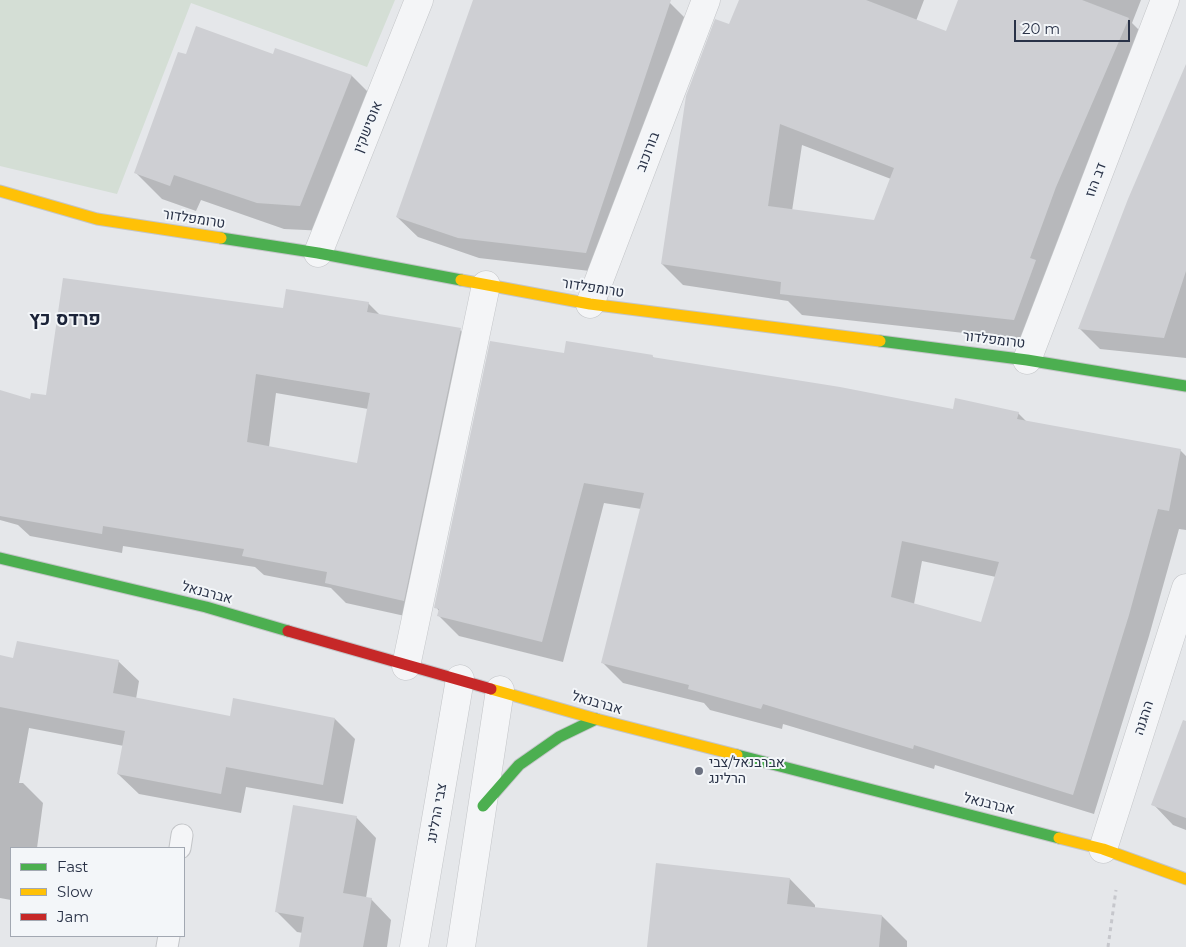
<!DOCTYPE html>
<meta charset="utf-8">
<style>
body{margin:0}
#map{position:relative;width:1186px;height:947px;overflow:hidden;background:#e5e7ea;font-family:Montserrat,sans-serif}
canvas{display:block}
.legend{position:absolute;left:10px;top:847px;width:175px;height:90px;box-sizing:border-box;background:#f3f6f9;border:1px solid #a2a8b2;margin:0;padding:6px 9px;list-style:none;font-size:15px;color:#293247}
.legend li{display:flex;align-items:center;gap:10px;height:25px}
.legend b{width:25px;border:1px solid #a2a8b2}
.scale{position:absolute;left:1014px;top:20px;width:116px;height:22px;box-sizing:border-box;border:2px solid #293247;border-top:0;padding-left:6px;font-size:15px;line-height:18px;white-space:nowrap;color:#293247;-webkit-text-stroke:4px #f3f6f9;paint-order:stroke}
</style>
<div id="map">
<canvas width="1186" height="947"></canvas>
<ul class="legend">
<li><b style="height:6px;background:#4caf50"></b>Fast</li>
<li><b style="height:6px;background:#ffc107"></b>Slow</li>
<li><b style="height:6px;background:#c62828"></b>Jam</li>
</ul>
<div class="scale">20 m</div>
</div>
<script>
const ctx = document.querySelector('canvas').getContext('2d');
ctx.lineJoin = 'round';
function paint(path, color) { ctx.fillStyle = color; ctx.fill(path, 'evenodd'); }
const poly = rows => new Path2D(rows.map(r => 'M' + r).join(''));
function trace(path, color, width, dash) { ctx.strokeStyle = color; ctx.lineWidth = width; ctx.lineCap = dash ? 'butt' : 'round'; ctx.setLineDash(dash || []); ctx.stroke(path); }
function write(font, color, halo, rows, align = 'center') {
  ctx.font = font + ' Montserrat,Heebo,sans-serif'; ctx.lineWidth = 4; ctx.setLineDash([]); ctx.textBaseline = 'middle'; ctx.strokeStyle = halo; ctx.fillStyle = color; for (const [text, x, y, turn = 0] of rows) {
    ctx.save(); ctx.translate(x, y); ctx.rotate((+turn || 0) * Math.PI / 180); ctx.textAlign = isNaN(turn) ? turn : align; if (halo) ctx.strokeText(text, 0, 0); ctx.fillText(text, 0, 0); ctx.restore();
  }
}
const green = poly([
 [0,0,395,0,367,67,191,3,117,194,0,166]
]);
const shadow = poly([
 [474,0,663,0,670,3,690,23,607,273,479,258,418,237,397,217],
 [740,0,924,0,916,21,947,32,960,0,1141,0,1132,23,1150,41,1036,341,802,315,788,301,683,285,662,264,730,26],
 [802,145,891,179,875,221,792,211],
 [276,50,352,76,378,102,326,231,284,229,201,200,196,211,162,199,136,173,187,55,274,55],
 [1186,68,1186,358,1100,349,1080,329],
 [368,303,380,315,460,330,480,349,423,620,346,603,331,588,264,575,255,567,123,546,122,553,30,536,18,525,0,520,0,392,31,401,284,310],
 [276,393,368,409,358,464,269,447],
 [565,355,652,356,655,359,954,411,1018,413,1027,422,1180,450,1186,456,1186,530,1179,529,1149,636,1094,814,935,765,934,769,783,724,782,729,710,710,704,703,623,683,602,662,641,509,604,503,563,662,459,636,438,615,439,611,436,607],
 [922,561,996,577,982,624,914,604],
 [0,657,14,659,118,661,139,681,136,699,231,717,234,700,335,719,355,739,343,804,246,787,241,813,139,794,118,774,124,746,29,728,19,783,23,783,43,803,37,848,11,848,11,900,0,898],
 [1186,722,1186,830,1173,825,1153,804],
 [356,817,376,838,366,898,371,899,391,920,387,947,300,947,303,933,297,932,276,911],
 [657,864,790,879,815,905,815,909,882,916,907,941,907,947,648,947]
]);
const building = poly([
 [473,0,671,0,586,253,458,238,396,217],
 [739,0,866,0,946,31,958,0,1082,0,1129,18,1056,187,1030,258,1036,260,1014,320,780,294,781,282,661,264,686,96,715,19,729,24],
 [780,124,894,168,874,220,768,206],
 [196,26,273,54,275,48,352,75,300,206,257,203,174,175,170,186,134,173,178,52,186,54],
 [1186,64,1186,271,1164,338,1078,329,1128,199],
 [63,278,283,308,286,289,369,302,367,312,461,328,404,601,325,583,327,572,242,556,244,549,103,526,102,534,0,516,0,390,30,399,31,393,46,395],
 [256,374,370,393,357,463,247,442],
 [490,341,564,353,566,341,653,355,652,357,840,387,953,409,955,398,1019,412,1017,419,1181,449,1169,511,1158,509,1129,615,1073,795,914,745,913,749,763,704,761,709,688,689,689,685,601,663,644,493,584,483,542,642,437,616,439,609,434,608],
 [902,541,999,562,981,622,891,597],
 [17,641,119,660,113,693,230,716,233,698,335,718,323,785,226,767,221,794,117,774,125,731,0,707,0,655,13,658],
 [1183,720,1186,721,1186,818,1151,805],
 [293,805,357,816,343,893,372,898,363,947,299,947,304,917,275,912],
 [656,863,790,878,787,904,882,915,879,947,647,947]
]);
const path = poly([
 [1108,947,1116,890]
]);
const lane = poly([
 [180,848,182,835],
 [167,947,169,936]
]);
const street = poly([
 [318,253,419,0],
 [590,304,706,0],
 [1027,360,1165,0],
 [406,666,486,285],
 [1103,849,1186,588],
 [414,947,460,679],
 [461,947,500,690]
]);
const fast = poly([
 [221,238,318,253,461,280],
 [880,341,1027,360,1186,386],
 [0,558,206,607,288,631],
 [737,755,1059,838],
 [483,806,519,765,559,737,596,719]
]);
const slow = poly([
 [0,191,97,219,221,238],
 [461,280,590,304,880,341],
 [491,689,596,719,737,755],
 [1059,838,1103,849,1186,879]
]);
const jam = poly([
 [288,631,491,689]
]);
const markers = [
 [699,771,5,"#6b7180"]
];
const streetNames = [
 ["אוסישקין",368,127,-68],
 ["בורוכוב",648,152,-69],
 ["דב הוז",1096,180,-69],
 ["טרומפלדור",194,219,9],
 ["טרומפלדור",593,288,9],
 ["טרומפלדור",994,340,7],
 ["אברבנאל",207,593,15],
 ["אברבנאל",597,703,16],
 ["ההגנה",1144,718,-72],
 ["אברבנאל",989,804,14],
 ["צבי הרלינג",437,813,-80]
];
const poiNames = [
 ["אברבנאל/צבי",709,763],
 ["הרלינג",709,779]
];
const districtNames = [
 ["פרדס כץ",65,319]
];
paint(green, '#d4ded5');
paint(shadow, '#0003');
paint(building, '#cecfd3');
trace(lane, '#c3c5c8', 23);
trace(street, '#c3c5c8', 29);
trace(fast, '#c3c5c8', 13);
trace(slow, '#c3c5c8', 13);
trace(jam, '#c3c5c8', 13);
trace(path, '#c6c7cc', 3, [4, 4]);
trace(lane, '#f4f5f7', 21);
trace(street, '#f4f5f7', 28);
trace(fast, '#4caf50', 11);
trace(slow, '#ffc107', 11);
trace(jam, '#c62828', 11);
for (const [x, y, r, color] of markers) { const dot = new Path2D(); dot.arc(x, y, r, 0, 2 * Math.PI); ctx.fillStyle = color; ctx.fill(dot); trace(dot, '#f3f6f9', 2); }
write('14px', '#293247', '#f3f6f9', streetNames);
write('14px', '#293247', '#f3f6f9', poiNames, 'left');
write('bold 19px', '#1b2338', '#f3f6f9', districtNames);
</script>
